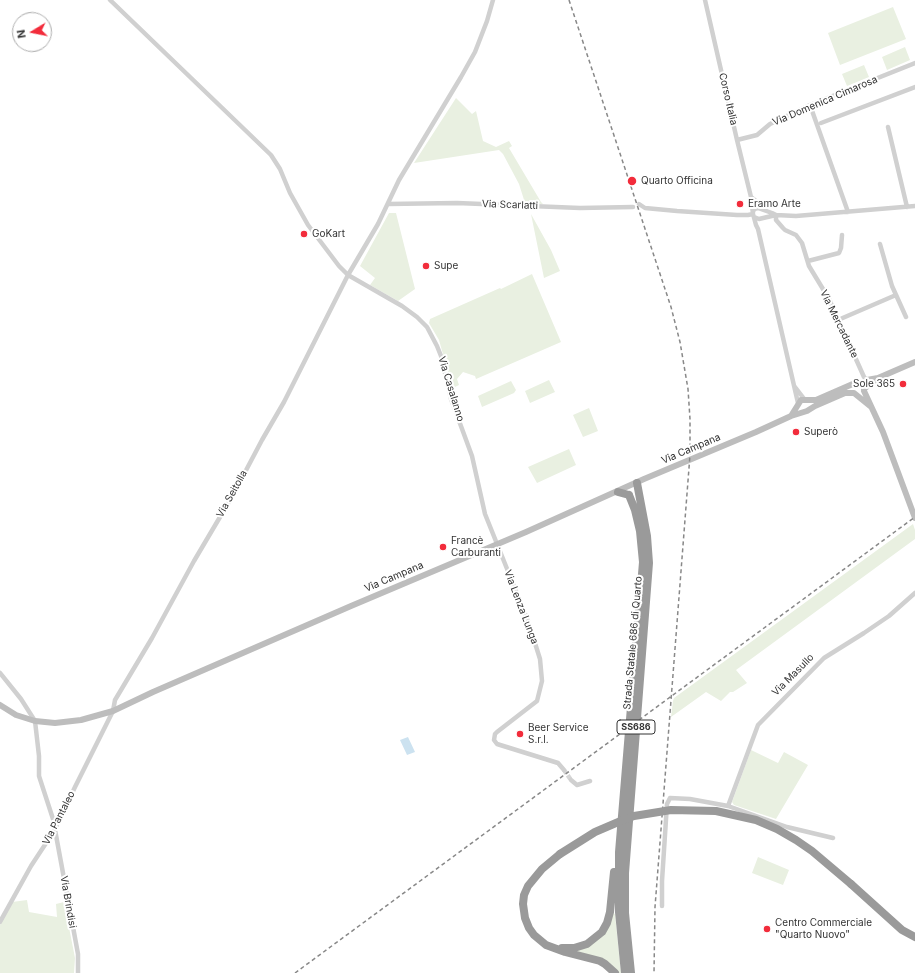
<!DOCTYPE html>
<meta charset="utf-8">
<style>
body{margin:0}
#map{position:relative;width:915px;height:973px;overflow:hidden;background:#fff;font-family:Inter,sans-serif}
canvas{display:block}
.north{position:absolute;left:12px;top:12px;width:40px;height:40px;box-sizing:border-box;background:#fff;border:1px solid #adadad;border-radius:50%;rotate:260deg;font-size:11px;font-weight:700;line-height:16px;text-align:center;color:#333}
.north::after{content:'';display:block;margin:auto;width:14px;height:18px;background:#f22c3b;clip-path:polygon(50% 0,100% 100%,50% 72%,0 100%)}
</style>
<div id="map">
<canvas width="915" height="973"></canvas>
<div class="north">N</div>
</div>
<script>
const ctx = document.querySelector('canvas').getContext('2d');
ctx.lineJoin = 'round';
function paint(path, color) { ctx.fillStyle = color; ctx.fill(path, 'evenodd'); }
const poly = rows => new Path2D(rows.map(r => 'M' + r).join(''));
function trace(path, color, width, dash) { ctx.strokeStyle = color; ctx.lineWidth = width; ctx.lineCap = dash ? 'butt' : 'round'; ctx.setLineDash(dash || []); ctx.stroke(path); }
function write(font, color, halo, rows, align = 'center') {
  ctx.font = font + ' Inter,sans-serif'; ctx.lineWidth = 4; ctx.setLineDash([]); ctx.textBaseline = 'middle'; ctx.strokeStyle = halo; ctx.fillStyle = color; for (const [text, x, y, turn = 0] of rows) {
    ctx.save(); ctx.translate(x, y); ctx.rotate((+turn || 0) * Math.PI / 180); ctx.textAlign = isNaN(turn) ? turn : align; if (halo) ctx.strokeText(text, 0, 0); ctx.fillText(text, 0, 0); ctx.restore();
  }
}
const green = poly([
 [893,7,906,39,840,65,828,33],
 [905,47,910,60,887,70,882,57],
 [864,65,869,77,847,86,842,74],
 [456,98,472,114,476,111,483,141,496,147,509,141,512,146,509,148,541,202,543,204,525,203,519,184,503,154,499,150,414,163],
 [389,213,396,213,415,289,398,301,370,285,375,278,360,266],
 [531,214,551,250,560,271,544,278],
 [532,274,561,342,476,379,475,376,463,372,457,379,459,385,455,387,452,386,439,340,429,323,430,319,500,288,501,289],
 [549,380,555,392,530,403,525,391],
 [511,381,516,390,514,393,482,407,478,396],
 [589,408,598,431,583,437,573,415],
 [569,449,576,465,537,483,528,467],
 [913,524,915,530,915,539,736,670,747,683,733,692,730,692,721,701,706,692,671,717,673,701,674,698],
 [751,750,778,763,784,752,808,765,776,819,734,805,732,802],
 [758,857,789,870,783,885,752,873],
 [27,900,29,912,57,917,56,904,64,902,75,958,74,973,0,973,0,925,12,902],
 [613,913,615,914,621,973,618,973,575,951,588,946]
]);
const water = poly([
 [408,737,415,752,407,755,400,740]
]);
const streetTunnel = poly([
 [564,770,571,780]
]);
const street = poly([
 [110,0,271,155,280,169,290,193,308,225,339,266,348,275,402,306,417,317,427,327,437,346,441,356,451,399,472,456,485,514,528,621,540,659,542,681,537,701,497,732,495,734,494,740,497,744,558,763,564,770],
 [705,0,737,140,751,197,753,214,756,225,758,229,798,403],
 [810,105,848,212],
 [821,123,915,87],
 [888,127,907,207],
 [737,140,757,135,770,124,810,105,915,63],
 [751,197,756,201,760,208],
 [388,204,457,203,580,208,633,207],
 [639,204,645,208,677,211,737,215,748,215,753,214],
 [753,212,754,209,758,208,772,213,776,215],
 [776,215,776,220,783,228,785,230,796,235,802,243,809,266,829,299,864,377,867,380],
 [754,217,759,219,776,215,796,216,915,206],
 [880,244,892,286,906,317],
 [808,261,839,253,841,248,842,235],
 [838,320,896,295],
 [795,387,805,400],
 [0,673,21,699,35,721,39,756,39,776,53,819,78,954,78,973],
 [571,780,577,785,590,781],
 [728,806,758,725,824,658,864,633,889,616,915,593],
 [662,906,662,881,667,804,670,798,690,799,728,806,787,827,833,838],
 [0,922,31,866,54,831,75,787,113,711,115,700,121,690,152,638,194,561,233,495,262,440,284,402,348,275,378,224,399,180,461,77,475,52,487,21,493,0]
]);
const secondary = poly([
 [864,389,878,378,915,362],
 [864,391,883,432,915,518],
 [791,416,801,400,816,400,855,383,861,384,867,380,878,378],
 [0,705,16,715,35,721,55,723,81,720,113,711,153,692,351,606,526,532,644,479,756,432,791,416,807,411,815,406,845,393,854,393,870,406]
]);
const highway = poly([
 [618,492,629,495],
 [560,854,542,869,528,886,524,895,523,904,525,918,529,928,534,935,546,945,565,952,600,961,605,964,615,973],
 [851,884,902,930,915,937],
 [562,948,574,948,587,944,602,932,607,923,610,912,614,872],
 [625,973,619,912,619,852,643,562,640,531,635,510,629,495],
 [631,973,625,913,625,873,649,563,647,536,637,483]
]);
const rail = poly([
 [569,0,671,307,680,342,688,389,690,419,690,455,655,907,654,973],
 [295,973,915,517]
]);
const highwayBridge = poly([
 [560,854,595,832,623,820,634,816,671,810,716,811,756,820,777,829,796,840,812,851,851,884]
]);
const markers = [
 [632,181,5,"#f22c3b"],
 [740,204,4,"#f22c3b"],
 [304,234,4,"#f22c3b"],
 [426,266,4,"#f22c3b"],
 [903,384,4,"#f22c3b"],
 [796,432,4,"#f22c3b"],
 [443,547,4,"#f22c3b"],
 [520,734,4,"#f22c3b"],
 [767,929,4,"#f22c3b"]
];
const shields = [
 [636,727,38]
];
const shieldNames = [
 ["SS686",636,727]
];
const streetNames = [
 ["Corso Italia",728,99,77],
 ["Via Domenica Cimarosa",825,101,-23],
 ["Via Scarlatti",510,205,2],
 ["Via Mercadante",839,324,64],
 ["Via Casalanno",451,389,73],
 ["Via Campana",691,449,-23],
 ["Via Seitolla",232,494,-61],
 ["Via Campana",394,577,-23],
 ["Via Lenza Lunga",521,607,69],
 ["Strada Statale 686 di Quarto",633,643,-85],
 ["Via Masullo",793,675,-45],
 ["Via Pantaleo",59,818,-63],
 ["Via Brindisi",68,902,80]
];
const poiNames = [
 ["Quarto Officina",641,181],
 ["Eramo Arte",748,204],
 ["GoKart",312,234],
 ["Supe",434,266],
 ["Sole 365",895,384,"right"],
 ["Superò",804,432],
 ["Francè",451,541],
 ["Carburanti",451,553],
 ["Beer Service",528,728],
 ["S.r.l.",528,740],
 ["Centro Commerciale",775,923],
 ["\"Quarto Nuovo\"",775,935]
];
paint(green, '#e9f0e1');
paint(water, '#cce2f0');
trace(streetTunnel, '#d6d6d6', 4.5, [4.5, 2]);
trace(street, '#d0d0d0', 4.5);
trace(secondary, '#bdbdbd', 6);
trace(highway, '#9a9a9a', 8);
trace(rail, '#888', 1.5, [4, 3]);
trace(highwayBridge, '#9a9a9a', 8);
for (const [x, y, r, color] of markers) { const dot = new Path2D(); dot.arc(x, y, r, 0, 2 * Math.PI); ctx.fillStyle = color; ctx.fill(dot); trace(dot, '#fff', 1.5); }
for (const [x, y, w] of shields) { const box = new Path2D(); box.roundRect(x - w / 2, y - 7, w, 14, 3); ctx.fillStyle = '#fff'; ctx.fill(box); trace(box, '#333', 1); }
write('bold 9px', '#333', null, shieldNames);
write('10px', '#333', '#fff', streetNames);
write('10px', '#333', '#fff', poiNames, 'left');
</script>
